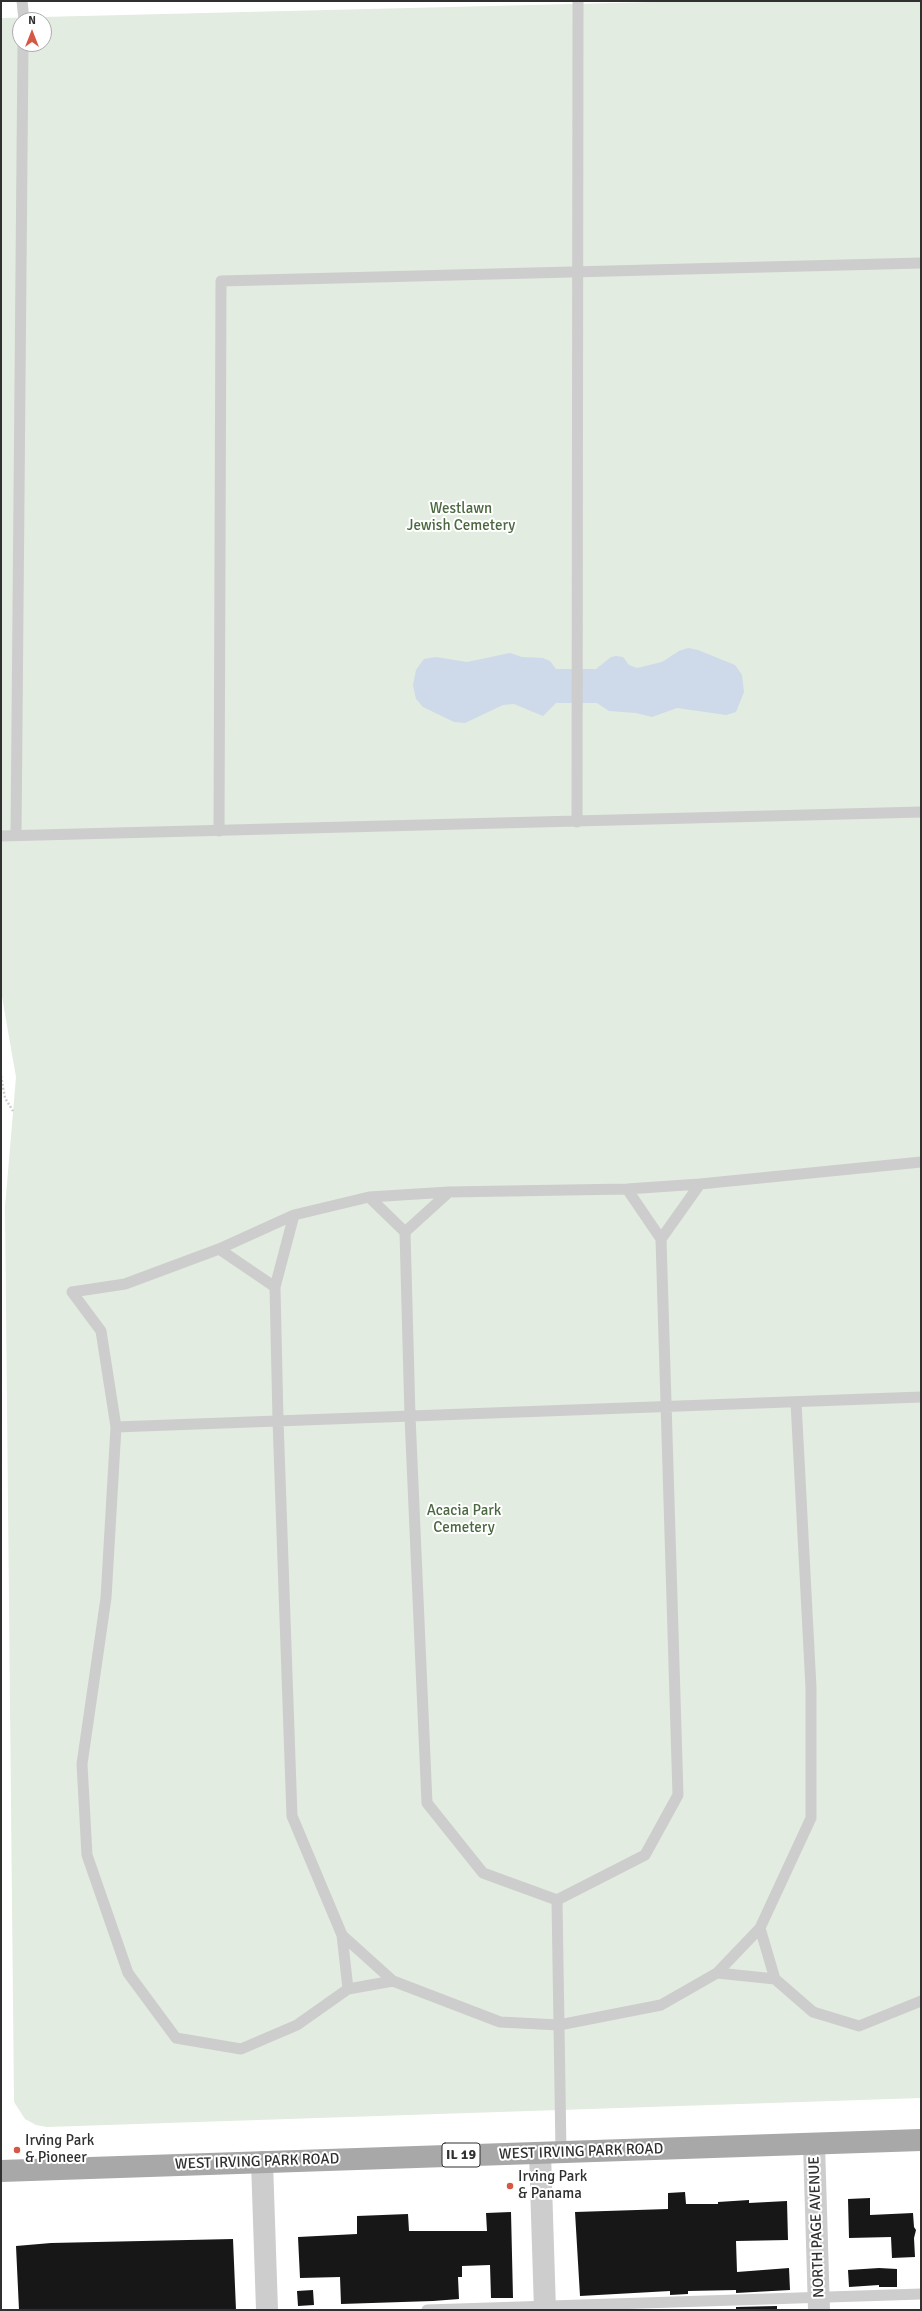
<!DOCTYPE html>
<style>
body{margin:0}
#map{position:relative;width:922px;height:2311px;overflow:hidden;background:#fff;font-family:Signika,sans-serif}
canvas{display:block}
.frame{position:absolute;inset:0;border:2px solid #303030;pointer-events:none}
.north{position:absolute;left:12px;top:12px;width:40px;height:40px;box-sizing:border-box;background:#fff;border:1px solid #acacac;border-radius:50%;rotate:0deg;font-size:11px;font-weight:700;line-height:16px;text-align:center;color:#303030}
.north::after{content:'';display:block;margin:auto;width:14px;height:18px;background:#d55844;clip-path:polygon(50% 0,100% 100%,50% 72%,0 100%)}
</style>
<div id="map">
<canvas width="922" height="2311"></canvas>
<div class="frame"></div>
<div class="north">N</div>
</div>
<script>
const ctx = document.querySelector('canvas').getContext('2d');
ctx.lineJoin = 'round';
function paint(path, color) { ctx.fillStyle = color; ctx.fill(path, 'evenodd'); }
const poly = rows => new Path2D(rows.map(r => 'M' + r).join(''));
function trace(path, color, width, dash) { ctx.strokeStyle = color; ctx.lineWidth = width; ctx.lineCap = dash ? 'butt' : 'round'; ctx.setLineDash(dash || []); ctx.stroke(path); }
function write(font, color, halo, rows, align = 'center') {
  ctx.font = font + ' Signika,sans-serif'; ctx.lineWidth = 4; ctx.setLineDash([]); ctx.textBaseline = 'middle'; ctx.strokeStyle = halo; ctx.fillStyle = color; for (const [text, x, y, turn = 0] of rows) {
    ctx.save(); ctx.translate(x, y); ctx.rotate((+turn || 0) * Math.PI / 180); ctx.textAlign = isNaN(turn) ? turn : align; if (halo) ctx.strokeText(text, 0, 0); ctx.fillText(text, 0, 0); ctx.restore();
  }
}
const green = poly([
 [695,1,921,1,921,2098,47,2127,36,2125,25,2119,14,2102,5,1207,16,1077,1,991,1,18],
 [20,20,44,20,44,44,20,44]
]);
const water = poly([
 [688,648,698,650,735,665,742,675,744,692,736,712,726,715,677,708,652,717,636,713,609,711,597,703,556,703,543,716,514,704,503,705,465,723,454,722,423,707,416,699,413,685,416,670,424,659,436,657,467,662,510,653,522,657,543,658,550,661,556,669,596,669,611,657,616,656,623,657,629,665,637,668,662,662,679,651]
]);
const building = poly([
 [685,2192,686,2204,718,2204,718,2202,749,2200,749,2203,787,2201,788,2240,736,2241,737,2272,789,2268,790,2290,736,2293,736,2290,688,2291,688,2294,670,2295,670,2291,580,2296,575,2212,668,2209,668,2193],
 [870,2198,870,2215,913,2213,914,2227,916,2230,914,2238,915,2257,892,2258,891,2237,849,2238,848,2199],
 [511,2212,513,2298,491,2298,490,2265,462,2266,462,2277,458,2277,459,2299,433,2301,341,2304,340,2277,300,2278,298,2237,357,2234,357,2216,408,2214,409,2231,487,2231,486,2213],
 [233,2239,236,2310,19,2310,16,2246,51,2243],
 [879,2268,897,2269,897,2287,879,2287,879,2285,849,2287,848,2270],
 [313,2290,314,2305,298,2306,297,2291],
 [777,2306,777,2310,736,2310,736,2307]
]);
const path = poly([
 [1,1076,5,1098,13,1111]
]);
const lane = poly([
 [22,1,24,20],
 [577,822,578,1],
 [219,831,221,281,921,263],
 [16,835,23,44],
 [1,836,921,812],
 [627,1189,661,1239],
 [369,1197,405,1232,410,1416,427,1803,483,1873,557,1900,645,1855,678,1795,661,1239,700,1184],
 [405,1232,449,1192],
 [219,1249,275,1287,278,1420,292,1816,342,1935,393,1981,500,2022,559,2025,661,2005,717,1973,760,1928,811,1818,811,1688,796,1402],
 [275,1287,294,1215],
 [116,1427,921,1397],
 [557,1900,561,2152],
 [760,1928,775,1979,813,2012,859,2026,921,2001],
 [342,1935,348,1989],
 [717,1973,775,1979],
 [393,1981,348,1989,297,2025,241,2049,176,2038,128,1973,87,1855,82,1764,106,1598,116,1427,101,1331,72,1292,125,1284,219,1249,294,1215,369,1197,449,1192,627,1189,700,1184,921,1162],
 [427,2310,921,2294]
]);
const street = poly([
 [814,2144,819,2310],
 [540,2153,545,2310],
 [262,2162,267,2310]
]);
const primary = poly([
 [1,2171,921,2140]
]);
const markers = [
 [17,2150,4,"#d55844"],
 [510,2186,4,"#d55844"]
];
const shields = [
 [461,2155,38]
];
const shieldNames = [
 ["IL 19",461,2155]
];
const parkNames = [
 ["Westlawn",461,509],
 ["Jewish Cemetery",461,526],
 ["Acacia Park",464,1511],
 ["Cemetery",464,1528]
];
const poiNames = [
 ["Irving Park",25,2141],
 ["& Pioneer",25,2158],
 ["Irving Park",518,2177],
 ["& Panama",518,2194]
];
const streetNames = [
 ["WEST IRVING PARK ROAD",581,2152,-2],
 ["WEST IRVING PARK ROAD",257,2162,-2],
 ["NORTH PAGE AVENUE",817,2227,-92]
];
paint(green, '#e3ece0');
paint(water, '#ced9e9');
paint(building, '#171717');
trace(path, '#cdcdcd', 2.5, [2, 2]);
trace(lane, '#cdcdcd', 11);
trace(street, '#cdcdcd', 22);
trace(primary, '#a8a8a8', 22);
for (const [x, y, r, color] of markers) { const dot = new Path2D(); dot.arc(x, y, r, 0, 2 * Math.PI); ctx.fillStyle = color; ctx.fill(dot); trace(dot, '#fff', 1.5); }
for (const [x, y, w] of shields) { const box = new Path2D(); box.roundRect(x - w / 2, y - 12, w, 24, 3); ctx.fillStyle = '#fff'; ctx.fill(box); trace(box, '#303030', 1); }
write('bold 14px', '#303030', null, shieldNames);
write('15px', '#4b6841', '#fff', parkNames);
write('15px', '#303030', '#fff', poiNames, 'left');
write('15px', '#303030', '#fff', streetNames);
</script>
